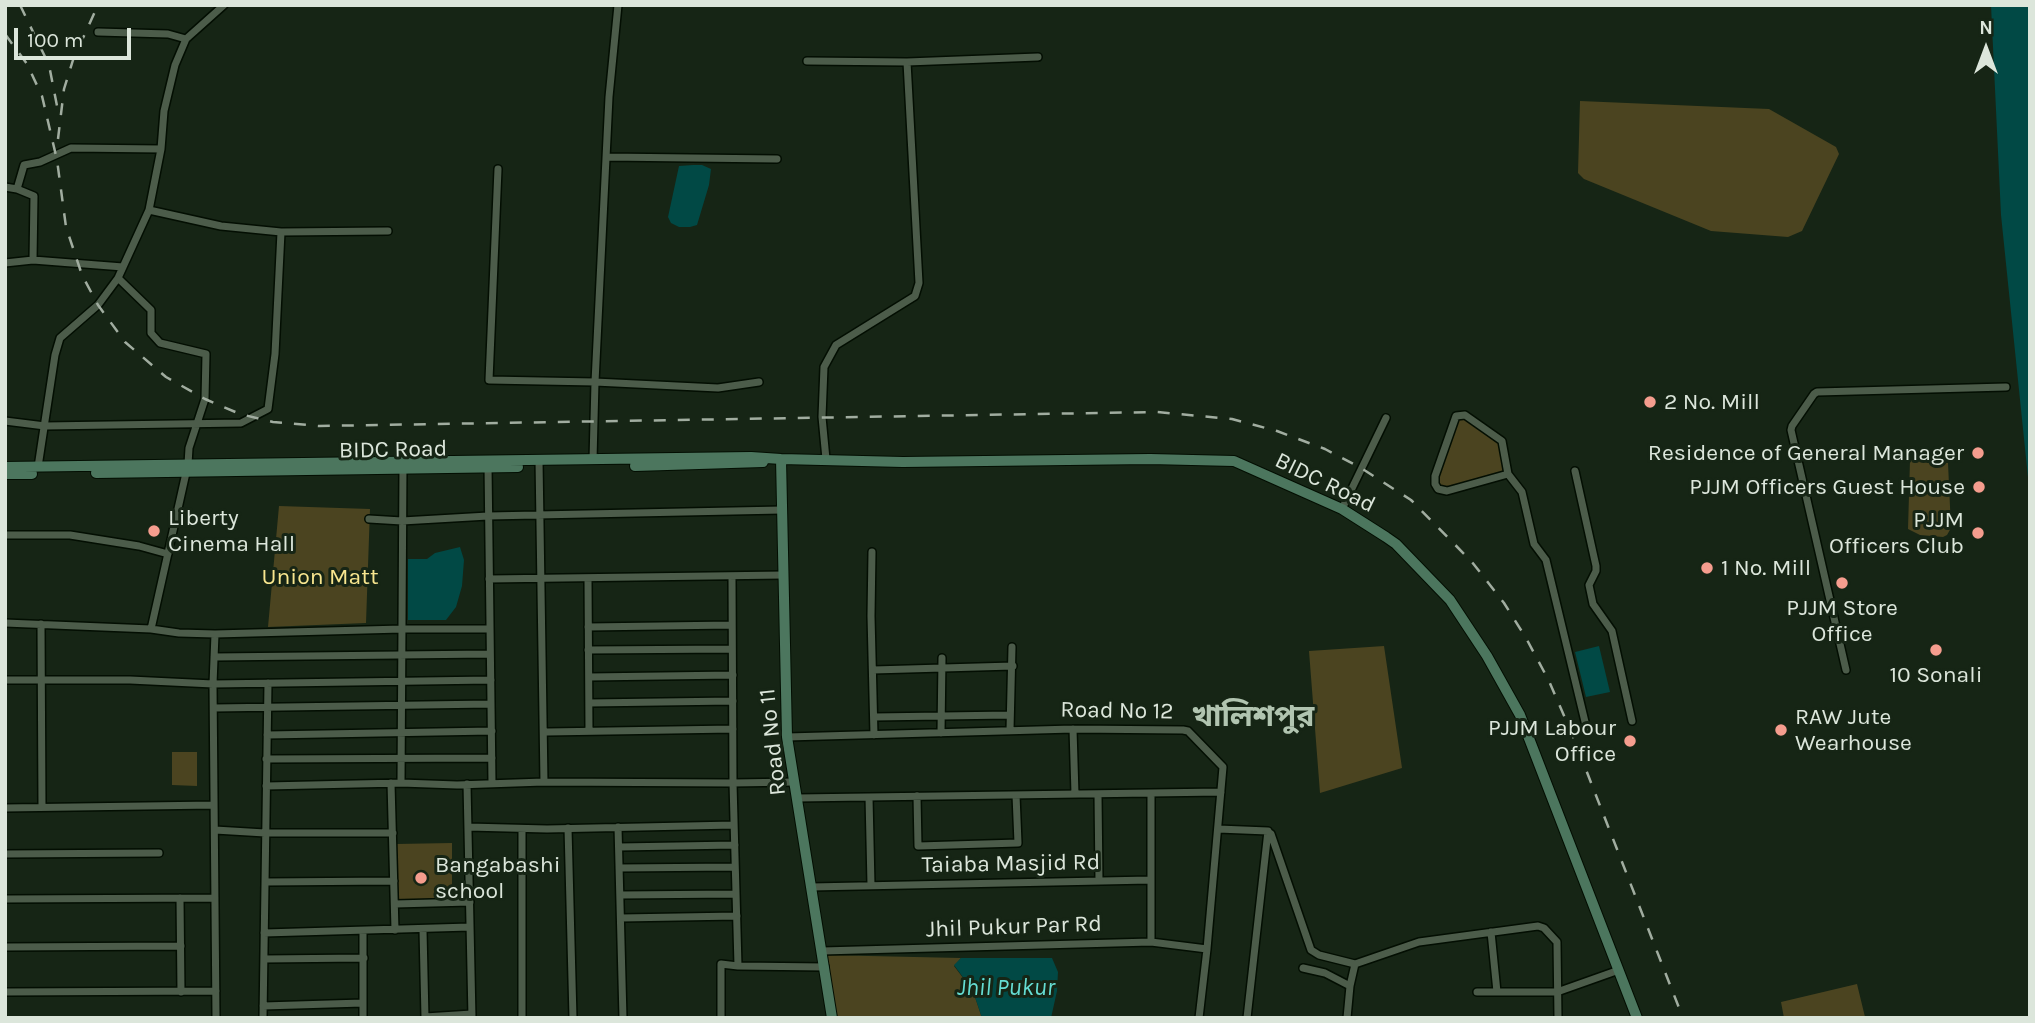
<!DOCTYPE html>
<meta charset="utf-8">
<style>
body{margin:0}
#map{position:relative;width:2035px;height:1023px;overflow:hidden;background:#162515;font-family:Karla,sans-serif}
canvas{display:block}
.frame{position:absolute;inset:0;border:7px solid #dce6db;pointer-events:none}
.north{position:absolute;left:1951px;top:14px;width:70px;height:70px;-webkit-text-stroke:5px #162515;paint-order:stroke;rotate:0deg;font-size:19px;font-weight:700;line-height:28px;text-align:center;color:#dce6db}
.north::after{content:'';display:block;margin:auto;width:24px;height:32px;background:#dce6db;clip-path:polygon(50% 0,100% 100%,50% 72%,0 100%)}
.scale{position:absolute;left:14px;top:28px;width:117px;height:32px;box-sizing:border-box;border:4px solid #dce6db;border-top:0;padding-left:9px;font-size:21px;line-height:24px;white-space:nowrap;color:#dce6db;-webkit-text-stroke:5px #162515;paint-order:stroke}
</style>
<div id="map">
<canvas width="2035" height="1023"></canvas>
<div class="frame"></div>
<div class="north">N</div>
<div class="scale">100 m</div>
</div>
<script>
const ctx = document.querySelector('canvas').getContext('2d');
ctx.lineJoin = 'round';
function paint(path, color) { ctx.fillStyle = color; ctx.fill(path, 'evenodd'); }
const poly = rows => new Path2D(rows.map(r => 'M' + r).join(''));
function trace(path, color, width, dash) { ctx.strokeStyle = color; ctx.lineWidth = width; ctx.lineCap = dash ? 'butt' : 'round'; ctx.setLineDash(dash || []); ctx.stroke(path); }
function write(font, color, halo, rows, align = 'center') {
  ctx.font = font + ' Karla,"Noto Sans Bengali",sans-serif'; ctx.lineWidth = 6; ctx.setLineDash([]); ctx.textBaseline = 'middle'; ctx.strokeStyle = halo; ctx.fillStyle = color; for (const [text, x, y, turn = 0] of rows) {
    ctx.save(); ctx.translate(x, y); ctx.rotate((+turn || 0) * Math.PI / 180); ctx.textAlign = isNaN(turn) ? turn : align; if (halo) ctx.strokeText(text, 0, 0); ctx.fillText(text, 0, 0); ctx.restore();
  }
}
const green = poly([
 [1580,101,1769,109,1836,147,1839,154,1802,231,1788,237,1711,231,1584,179,1578,173],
 [1459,415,1499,439,1508,474,1444,492,1435,480],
 [1910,460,1948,463,1951,528,1947,535,1943,537,1920,535,1908,529],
 [279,506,370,509,366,623,268,627],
 [1384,646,1402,768,1320,793,1309,651],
 [172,752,197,752,197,786,172,785],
 [452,843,452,900,397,900,396,844],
 [823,955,961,958,954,966,973,991,982,1018,833,1018],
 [1857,984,1865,1017,1784,1018,1781,1002]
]);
const water = poly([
 [1991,5,2030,5,2030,497,2001,215],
 [693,165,702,165,711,169,709,185,697,225,690,227,679,227,671,223,668,217,679,166],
 [460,547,464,560,462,586,456,607,446,620,408,620,408,559,427,559,435,553],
 [1599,646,1610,692,1586,697,1575,652],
 [961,958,1052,958,1058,972,1057,991,1051,1018,982,1018,973,991,954,965]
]);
const street = poly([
 [98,32,168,34,186,39],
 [807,61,907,62,1038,57],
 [606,157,777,159],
 [498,169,489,380,595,382,718,388,759,382],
 [5,187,17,189,24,165,40,162,71,148,161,149],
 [17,189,34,196,33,260],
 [149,210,221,226,281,232,388,231],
 [5,263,33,260,123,267],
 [118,278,151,310,151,333,160,343,206,354,205,399,189,448,188,464,151,629],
 [5,421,45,426,241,423,268,409,275,354,281,232],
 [826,459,822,417,824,367,836,345,915,296,919,283,907,62],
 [539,460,544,782],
 [593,460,595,382,609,97,618,5],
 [488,465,492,783],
 [38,467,55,355,60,338,98,305,118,278,149,210,161,149,164,111,175,65,186,39,224,5],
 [1575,471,1596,566,1596,571,1589,585,1593,604,1612,631,1632,721],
 [1508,474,1447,491,1438,489,1435,484,1435,476,1456,416,1465,415,1502,441,1508,474,1522,492,1534,544,1546,560,1587,730],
 [1342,509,1386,418],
 [369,519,402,521,488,516,782,510],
 [5,535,70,535,139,546,168,554],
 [872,552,871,616,874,735],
 [732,576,733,783,738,966],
 [588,578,589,731],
 [489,579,783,575],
 [5,623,151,629,179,633,215,634,402,629,490,629],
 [41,624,42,807],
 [588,627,732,625],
 [215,634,213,684,216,1018],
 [588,650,732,649],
 [214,657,490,654],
 [873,670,1013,666],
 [1846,670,1791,430,1792,426,1814,394,1817,392,2006,387],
 [589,677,733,675],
 [5,680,130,680,213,684,491,680],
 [589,703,733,701],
 [214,708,491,704],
 [874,717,1010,715],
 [1073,729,1075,794],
 [1010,730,1012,647],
 [547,732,733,729],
 [941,733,942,658],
 [267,735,492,731],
 [787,737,1073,729,1183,730,1188,731,1223,767,1207,949,1199,1018],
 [266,759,492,758],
 [391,783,395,930],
 [401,783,403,465],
 [467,784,472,1018],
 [266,786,401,783,457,785,544,782,733,783,795,782],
 [1151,793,1151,942],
 [1098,794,1099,881],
 [917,796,918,846,1018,843,1016,795],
 [869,797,871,885],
 [797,798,1221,792],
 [5,808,214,805],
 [468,827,547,829,734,825],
 [618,827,623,1018],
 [568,828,573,1018],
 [1218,829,1268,831,1247,1018],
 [215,830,265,833,393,833],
 [1268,832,1271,834,1311,950,1319,955,1355,964],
 [619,847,735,845],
 [5,854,159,853],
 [619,868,735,867],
 [265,882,394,881],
 [811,887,1150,880],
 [620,895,736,894],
 [180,898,181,992],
 [5,899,215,898],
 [395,904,470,902],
 [621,918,737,916],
 [423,930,425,1018],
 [1491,932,1497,992],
 [264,933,470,927],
 [5,947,181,946],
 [822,951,1151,942,1207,949],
 [264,959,364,958],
 [1303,968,1325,973,1350,986],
 [5,992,216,991],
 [1477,992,1557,992,1619,970],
 [263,1006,363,1003],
 [425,1017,472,1014],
 [263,1018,268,683],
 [363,1018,363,931],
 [522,1018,522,829],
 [721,1018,721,964,738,966,825,967],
 [1347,1018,1350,986,1355,964,1419,942,1538,926,1544,928,1557,942,1558,1018]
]);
const secondary = poly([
 [781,459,787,737,832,1018],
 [635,466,763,462],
 [5,467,751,457,781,459,903,462,1150,459,1234,461,1342,509,1386,537,1396,544,1450,600,1487,656,1520,715,1637,1018],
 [96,473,518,467],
 [5,474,32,474]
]);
const rail = poly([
 [20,5,49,65,57,106],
 [5,34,27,64,42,96,57,160,66,227,82,275,98,305,125,342,166,377,205,399,240,414,273,422,319,426,1157,412,1232,419,1277,431,1325,449,1361,468,1411,500,1472,562,1504,603,1526,638,1549,681,1572,734,1683,1018],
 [58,139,64,89,73,60,98,5]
]);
const markers = [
 [1650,402,7,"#f59d8e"],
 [1978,453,7,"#f59d8e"],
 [1979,487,7,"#f59d8e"],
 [154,531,7,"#f59d8e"],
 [1978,533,7,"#f59d8e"],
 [1707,568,7,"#f59d8e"],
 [1842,583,7,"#f59d8e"],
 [1936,650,7,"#f59d8e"],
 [1781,730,7,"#f59d8e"],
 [1630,741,7,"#f59d8e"],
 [421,878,7,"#f59d8e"]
];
const poiNames = [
 ["2 No. Mill",1664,402],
 ["Residence of General Manager",1964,453,"right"],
 ["PJJM Officers Guest House",1965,487,"right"],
 ["Liberty",168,518],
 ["Cinema Hall",168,544],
 ["PJJM",1964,520,"right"],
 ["Officers Club",1964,546,"right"],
 ["1 No. Mill",1721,568],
 ["PJJM Store",1842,608,"center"],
 ["Office",1842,634,"center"],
 ["10 Sonali",1936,675,"center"],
 ["RAW Jute",1795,717],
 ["Wearhouse",1795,743],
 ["PJJM Labour",1616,728,"right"],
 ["Office",1616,754,"right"],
 ["Bangabashi",435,865],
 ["school",435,891]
];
const streetNames = [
 ["BIDC Road",393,450,-1],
 ["BIDC Road",1325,483,26],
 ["Road No 12",1117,711,1],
 ["Road No 11",773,742,-96],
 ["Taiaba Masjid Rd",1011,864,-1],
 ["Jhil Pukur Par Rd",1014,927,-2]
];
const parkNames = [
 ["Union Matt",320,577]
];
const waterNames = [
 ["Jhil Pukur",1006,988]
];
const districtNames = [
 ["খালিশপুর",1253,717]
];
paint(green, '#4b4420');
paint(water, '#014945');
trace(street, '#030e02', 10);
trace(secondary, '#030e02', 12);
trace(street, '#4c5c4a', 7);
trace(secondary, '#4c765e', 10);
trace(rail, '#a1ada0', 2.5, [12, 12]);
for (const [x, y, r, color] of markers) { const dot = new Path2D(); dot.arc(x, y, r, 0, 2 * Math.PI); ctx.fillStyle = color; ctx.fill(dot); trace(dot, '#162515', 2.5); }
write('23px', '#dce6db', '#162515', poiNames, 'left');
write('23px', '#dce6db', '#162515', streetNames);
write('23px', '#f8e68f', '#162515', parkNames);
write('italic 24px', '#65ddd3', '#162515', waterNames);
write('bold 30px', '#b1c4b0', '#162515', districtNames);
</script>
